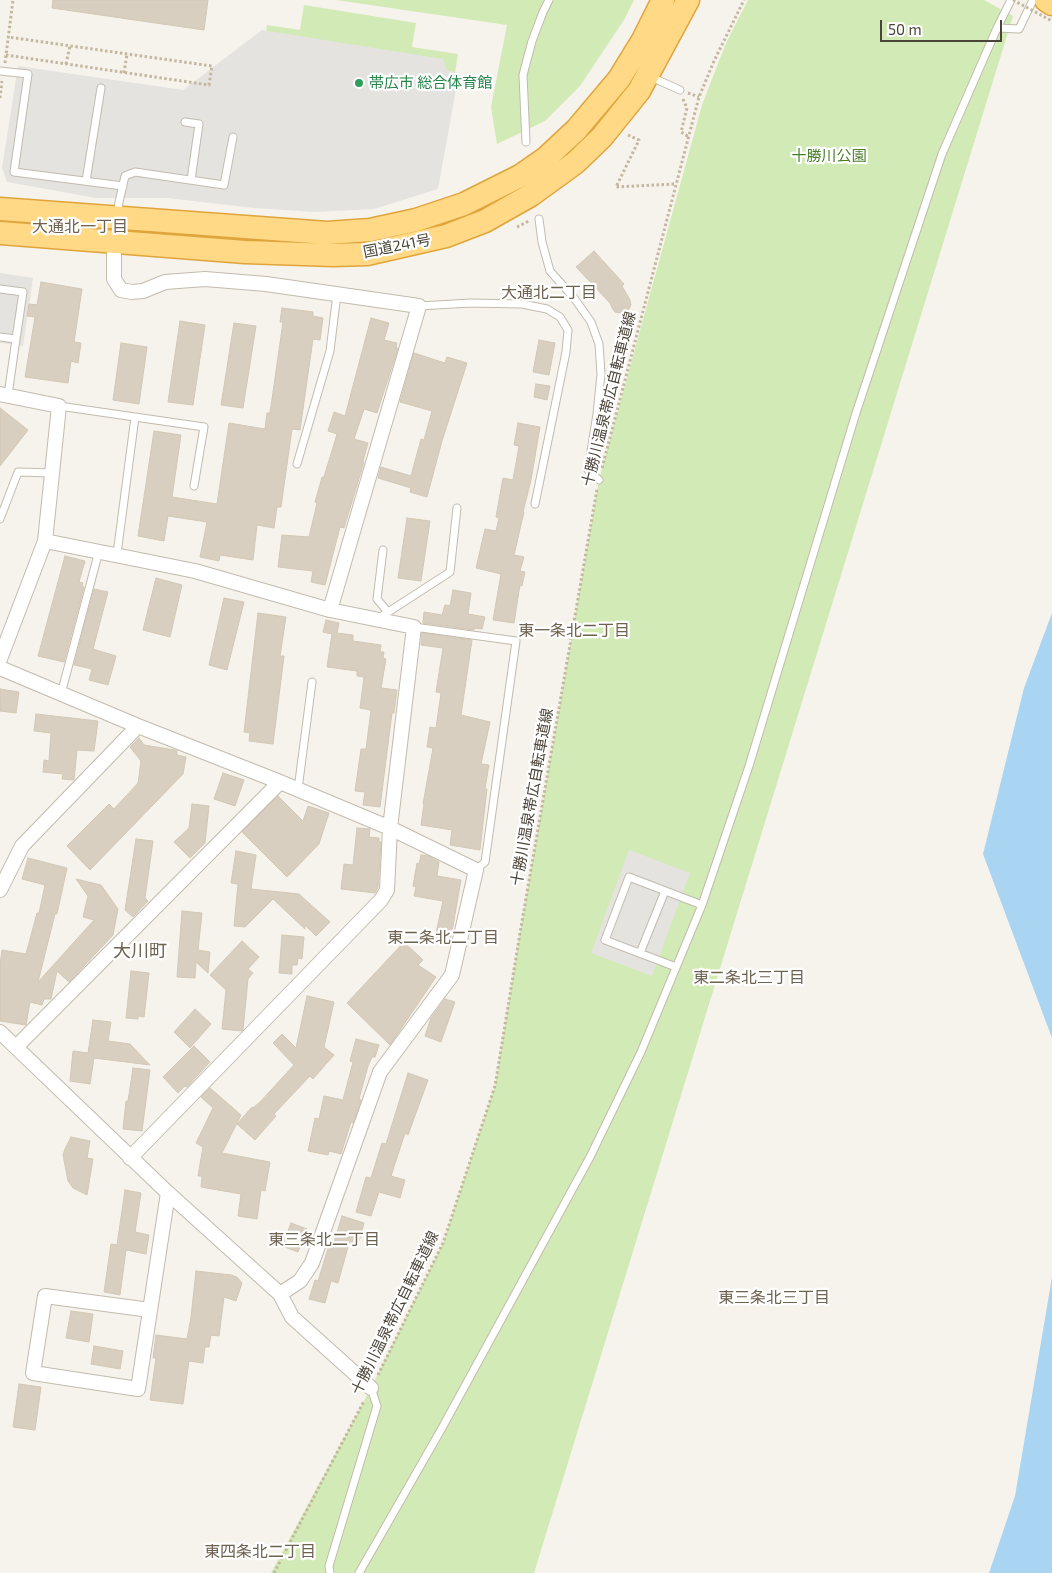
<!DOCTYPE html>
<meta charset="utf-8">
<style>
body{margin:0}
#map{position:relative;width:1052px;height:1573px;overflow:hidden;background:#f6f3ec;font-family:"Exo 2",sans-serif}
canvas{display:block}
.scale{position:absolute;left:880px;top:20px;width:122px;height:22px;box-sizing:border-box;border:2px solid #4b4439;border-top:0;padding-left:6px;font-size:15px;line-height:18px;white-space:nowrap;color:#4b4439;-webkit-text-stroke:4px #fff;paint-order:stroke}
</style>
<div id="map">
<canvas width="1052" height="1573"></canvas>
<div class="scale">50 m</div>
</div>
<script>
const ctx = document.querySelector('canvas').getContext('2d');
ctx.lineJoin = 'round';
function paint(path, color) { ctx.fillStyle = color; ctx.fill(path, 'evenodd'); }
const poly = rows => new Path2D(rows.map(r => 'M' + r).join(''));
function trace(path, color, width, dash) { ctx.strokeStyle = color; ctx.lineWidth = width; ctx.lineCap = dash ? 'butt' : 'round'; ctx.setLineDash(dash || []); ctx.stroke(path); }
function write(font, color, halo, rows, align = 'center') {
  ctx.font = font + ' "Exo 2","Noto Sans JP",sans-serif'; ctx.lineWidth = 4.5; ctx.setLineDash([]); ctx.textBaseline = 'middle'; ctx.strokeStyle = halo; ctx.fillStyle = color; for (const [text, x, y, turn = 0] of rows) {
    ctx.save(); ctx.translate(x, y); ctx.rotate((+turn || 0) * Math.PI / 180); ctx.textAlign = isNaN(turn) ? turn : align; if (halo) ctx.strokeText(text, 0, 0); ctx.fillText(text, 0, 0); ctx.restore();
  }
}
const green = poly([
 [336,0,634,0,624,20,580,86,545,121,497,144,491,107,507,25],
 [748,0,984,0,1013,16,534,1573,271,1573,371,1388,443,1243,495,1086,521,927,599,480,702,105,726,43],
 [304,5,416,23,412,47,458,54,440,169,262,63,267,25,300,30]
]);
const parking = poly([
 [262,30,443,59,447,70,459,73,438,189,374,209,315,212,254,208,167,198,96,198,7,182,2,168,18,66,183,90],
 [0,273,33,278,23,346,0,343],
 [629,850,690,873,652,976,591,953]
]);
const water = poly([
 [1052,613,1052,1038,983,854,1024,688],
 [1052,1277,1052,1573,989,1573,1015,1496]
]);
const building = poly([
 [53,0,208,0,204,30,52,8,53,0],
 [594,251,624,284,622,286,630,300,631,305,629,309,625,312,620,313,615,312,612,308,610,303,576,267,594,251],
 [41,282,82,289,74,342,81,343,78,363,71,361,68,383,25,377,35,317,27,316,29,304,37,305,41,282],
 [282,308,313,312,313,316,323,318,320,340,313,339,300,430,292,429,281,507,277,507,274,528,257,525,253,560,220,555,219,561,200,557,207,522,168,516,164,541,138,536,154,431,181,435,172,497,217,504,229,423,265,429,267,413,270,413,283,322,280,322,282,308],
 [371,318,389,323,384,340,397,343,396,348,398,348,377,413,364,409,354,439,368,443,363,461,364,462,344,528,340,527,325,585,311,582,313,571,278,567,282,535,309,537,317,503,315,502,322,477,324,477,337,434,328,431,334,412,345,416,371,318],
 [180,321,205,325,193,405,168,402,180,321],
 [234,323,256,326,243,408,221,405,234,323],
 [539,340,555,343,549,375,533,372,539,340],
 [121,343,147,347,139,404,113,400,121,343],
 [414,353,445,363,447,357,467,363,442,441,427,497,410,492,411,488,378,478,381,467,411,476,421,439,424,440,432,411,400,402,414,353],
 [536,384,550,386,547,400,534,397,536,384],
 [0,408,28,430,0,466,0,408],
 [518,423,540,427,531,480,523,512,524,512,514,555,524,557,520,571,525,572,522,586,520,585,514,623,493,620,501,574,476,568,485,529,496,531,499,518,496,517,503,478,513,480,519,446,514,445,518,423],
 [407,518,430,521,421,581,398,578,407,518],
 [65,556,85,561,79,582,83,583,82,586,84,587,64,662,38,656,65,556],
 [156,578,182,585,170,637,143,630,156,578],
 [94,589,108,592,93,649,116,656,108,685,89,680,92,669,74,665,94,589],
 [453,590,471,593,468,614,485,617,482,629,474,628,474,630,423,623,424,612,442,615,445,605,450,606,453,590],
 [224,598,244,602,227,670,209,665,224,598],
 [258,613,286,617,280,656,284,656,273,744,249,741,250,733,244,732,258,613],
 [326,620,339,623,337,633,353,635,353,641,381,645,380,652,384,652,383,658,386,659,381,688,397,690,394,713,392,713,380,807,363,805,365,792,355,791,361,749,366,749,371,710,360,708,364,677,357,676,357,671,327,667,332,634,323,632,326,620],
 [422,633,472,640,461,715,490,722,481,764,489,765,485,788,487,789,480,850,450,845,452,830,421,825,424,804,423,804,433,748,427,747,430,727,436,728,441,693,436,692,443,648,421,645,422,633],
 [0,689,19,692,16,713,0,711,0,689],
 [36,714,98,721,94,751,77,750,74,780,62,779,63,774,43,772,44,760,49,761,51,733,34,731,36,714],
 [139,738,144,745,175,750,177,751,177,755,186,757,183,774,90,870,67,846,109,804,114,809,138,783,141,761,130,747,139,738],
 [223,773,244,780,235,806,214,799,223,773],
 [278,796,303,821,308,806,329,813,319,844,287,877,242,832,278,796],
 [192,804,209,806,205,843,190,858,174,842,189,828,192,804],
 [357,828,370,829,369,837,379,838,379,842,381,842,378,887,375,893,341,889,344,864,353,865,357,828],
 [136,839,153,841,145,898,148,901,133,917,125,910,136,839],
 [236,851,256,855,251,889,299,894,330,922,316,936,305,925,305,929,273,899,245,927,234,926,238,884,231,883,236,851],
 [421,855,428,856,439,862,437,876,461,880,453,926,450,940,448,940,447,944,434,942,443,901,414,896,416,887,413,886,417,863,419,864,421,855],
 [28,858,67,868,57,914,55,914,38,982,94,920,83,917,88,896,76,879,101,885,118,909,113,935,69,982,57,971,51,999,44,999,42,1005,30,1002,26,1025,0,1021,0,965,2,950,26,954,37,913,39,913,45,885,22,879,28,858],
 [182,911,202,913,198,950,210,952,208,973,196,962,195,978,177,977,182,911],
 [282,935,304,937,302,959,298,958,297,965,292,965,292,974,279,973,282,935],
 [242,941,259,957,248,969,253,973,248,979,243,1030,242,1031,222,1029,226,990,210,975,242,941],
 [404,942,423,960,418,965,436,977,390,1045,347,1003,404,942],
 [131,971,149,973,144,1017,138,1016,138,1019,126,1018,131,971],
 [307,996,334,1002,324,1047,334,1055,313,1079,310,1076,274,1114,276,1116,255,1140,237,1124,252,1107,253,1108,260,1102,294,1065,273,1043,282,1034,296,1048,307,996],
 [445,999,455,1002,441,1042,425,1036,431,1018,445,999],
 [195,1009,211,1024,190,1048,174,1032,195,1009],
 [93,1020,111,1022,108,1041,130,1044,150,1065,94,1058,90,1084,70,1081,73,1051,88,1053,93,1020],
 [356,1039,379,1045,375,1057,372,1057,368,1066,359,1099,361,1100,353,1123,351,1122,341,1154,329,1151,328,1155,308,1151,315,1118,319,1119,324,1096,343,1100,353,1062,350,1061,356,1039],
 [194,1046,210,1062,187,1087,185,1086,178,1093,163,1077,194,1046],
 [133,1068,150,1070,142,1131,123,1129,126,1101,128,1101,133,1068],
 [408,1073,428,1080,408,1135,405,1133,391,1176,405,1180,400,1198,379,1192,371,1216,356,1212,366,1177,371,1178,382,1143,386,1144,408,1073],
 [210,1088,241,1115,222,1153,270,1162,265,1191,261,1190,257,1219,238,1216,241,1194,201,1187,202,1176,198,1176,203,1147,196,1143,213,1108,201,1097,210,1088],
 [71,1137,90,1141,87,1158,93,1159,87,1195,73,1188,68,1181,63,1155,65,1149,71,1137],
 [125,1190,141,1193,135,1232,149,1235,146,1254,126,1250,120,1295,104,1292,111,1244,117,1245,125,1190],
 [342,1216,364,1223,358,1245,349,1243,338,1283,331,1281,325,1303,309,1299,315,1280,318,1281,329,1245,333,1246,342,1216],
 [291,1223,307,1229,298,1252,282,1246,291,1223],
 [196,1271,231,1275,237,1277,242,1283,236,1301,224,1297,219,1336,211,1335,209,1347,205,1347,203,1363,189,1361,183,1404,150,1400,156,1358,153,1358,156,1335,187,1339,191,1317,196,1271],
 [71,1311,93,1314,89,1342,66,1338,71,1311],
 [94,1346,123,1351,120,1369,91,1364,94,1346],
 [19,1384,41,1387,35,1430,13,1427,19,1384]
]);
const path = poly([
 [6,55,209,85,212,66,8,37],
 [5,63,13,0],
 [66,64,70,46],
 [124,73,127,54],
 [688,93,699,97],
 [0,98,2,81],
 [683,99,687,108,681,132,689,137],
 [628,135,639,140,616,187,676,184],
 [517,227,529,221],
 [602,468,699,97,714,61,744,0],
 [378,1375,443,1243,495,1086,521,927,597,489],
 [274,1573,364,1401]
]);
const service = poly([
 [997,28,1019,29,1033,0],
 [0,71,28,74,14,172,123,186],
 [651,77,680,90],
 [185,122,199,124,191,180],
 [526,142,523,75,532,41,543,12,549,0],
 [86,181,101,88],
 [539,219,542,242,550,271,574,298,591,322,599,344,601,374,597,414,588,470,599,480],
 [114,240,119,202,125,176,135,172,224,185,233,137],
 [0,289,23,292,16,339],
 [419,306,471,303,522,304,547,309,560,317,568,330,566,352,535,504],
 [0,337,16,339,8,395],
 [59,406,204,427,194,486],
 [297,464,330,351,337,294],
 [0,519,18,472,52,473],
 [383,550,377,599,388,612],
 [117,554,135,417],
 [379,618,450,572,457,508],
 [414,627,516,641,485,862,476,870],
 [61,694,99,551],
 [298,789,312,682],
 [640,953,665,891],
 [676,967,605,940,629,877,702,905],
 [330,1573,329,1566,377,1406,371,1388],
 [359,1573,442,1428,590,1157,641,1052,702,905,749,766,856,413,942,154,997,28,1011,0]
]);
const minor = poly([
 [114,242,114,279,121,290,132,292,143,291,165,282,205,279,266,284,419,306,330,610],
 [0,394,59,406,45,541,0,659],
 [45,541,195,571,330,610,414,627,390,828,387,890,381,900,130,1158],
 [0,668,138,726,280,782,390,828,476,870,452,975,380,1072,312,1263,300,1281,280,1294],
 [0,890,22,846,138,726],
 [0,1032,168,1193,280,1294,292,1317,371,1388],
 [16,1047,280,782],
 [150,1310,45,1296,33,1373,138,1389,168,1193]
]);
const trunk = poly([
 [1046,0,1052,4],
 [0,209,327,233,370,230,416,220,464,204,520,176,546,158,576,130,619,79,643,40,663,0],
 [0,233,245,252,333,255,367,254,446,236,485,221,531,195,575,163,602,137,639,91,688,0]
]);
const pathBridge = poly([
 [1013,0,1052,21]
]);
const markers = [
 [359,83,5,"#2e9e5b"]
];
const leisureNames = [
 ["帯広市 総合体育館",369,83]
];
const parkNames = [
 ["十勝川公園",829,156]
];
const streetNames = [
 ["国道241号",397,246,-11],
 ["十勝川温泉帯広自転車道線",609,399,-76],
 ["十勝川温泉帯広自転車道線",532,797,-80],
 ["十勝川温泉帯広自転車道線",395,1313,-64]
];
const neighbourhoodNames = [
 ["大通北一丁目",80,227],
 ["大通北二丁目",549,293],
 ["東一条北二丁目",574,631],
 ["東二条北二丁目",443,938],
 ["東二条北三丁目",749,978],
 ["東三条北二丁目",324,1240],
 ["東三条北三丁目",774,1298],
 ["東四条北二丁目",260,1552]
];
const quarterNames = [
 ["大川町",140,951]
];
paint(green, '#d2eab5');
paint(parking, '#e5e3e0');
paint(water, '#a9d4f2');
paint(building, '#d8cfc1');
trace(building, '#d3c7b4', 1);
trace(service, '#c2bbae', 9);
trace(minor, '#c2bbae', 16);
trace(trunk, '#e0a43c', 25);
trace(path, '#c4b79f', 3, [2.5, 2.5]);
trace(service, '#fff', 7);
trace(minor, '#fff', 14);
trace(trunk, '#ffd985', 22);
trace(pathBridge, '#c4b79f', 3, [2.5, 2.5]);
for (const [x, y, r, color] of markers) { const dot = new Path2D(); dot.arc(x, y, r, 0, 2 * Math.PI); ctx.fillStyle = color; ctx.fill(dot); trace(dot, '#fff', 2); }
write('15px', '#27864d', '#fff', leisureNames, 'left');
write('15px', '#4a7f2a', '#fff', parkNames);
write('15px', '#4b4439', '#fff', streetNames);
write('16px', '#6e6250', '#fff', neighbourhoodNames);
write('18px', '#6e6250', '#fff', quarterNames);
</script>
